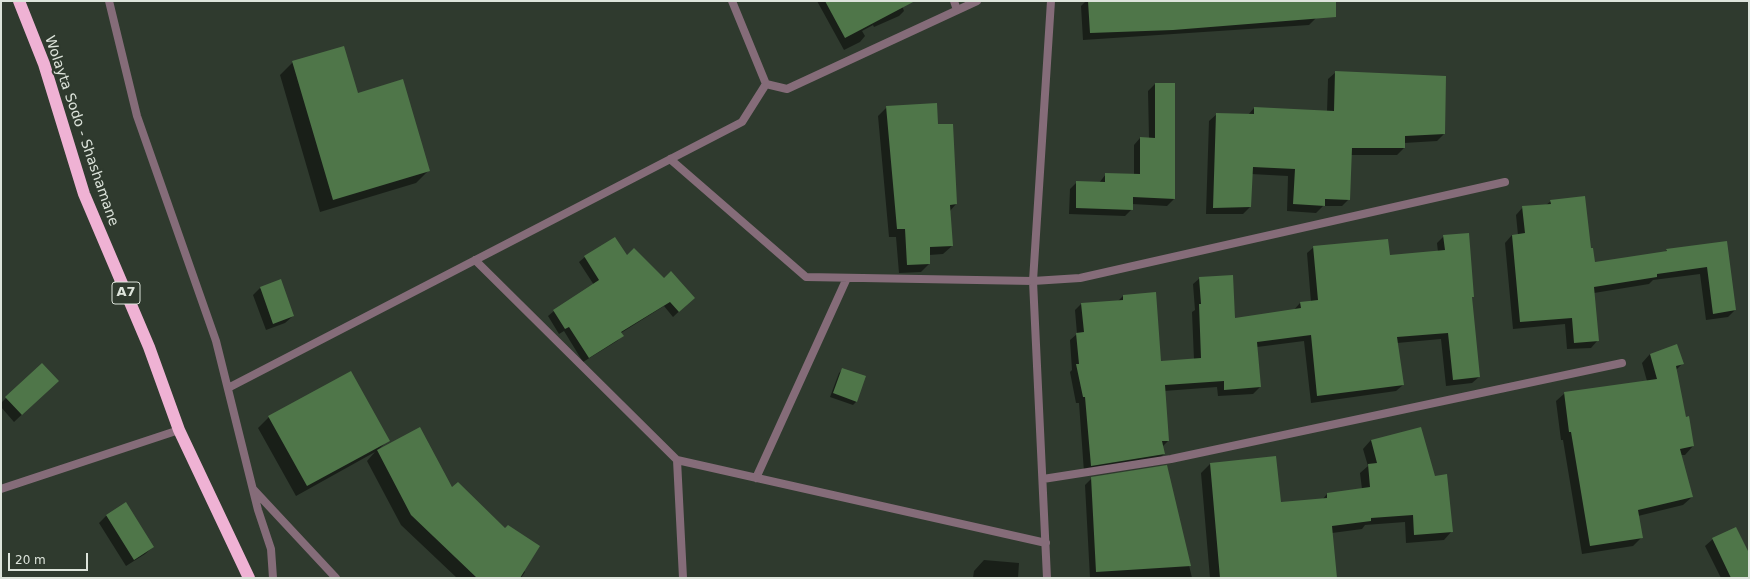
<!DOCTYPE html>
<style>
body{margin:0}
#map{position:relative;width:1750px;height:579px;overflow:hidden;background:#2f3a2e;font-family:"DejaVu Sans",sans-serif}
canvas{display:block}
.frame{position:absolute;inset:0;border:2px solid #dde4db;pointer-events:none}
.scale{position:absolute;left:8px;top:553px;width:80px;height:18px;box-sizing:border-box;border:2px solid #dde4db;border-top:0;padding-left:5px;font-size:12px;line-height:14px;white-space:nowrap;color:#dde4db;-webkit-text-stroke:3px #2f3a2e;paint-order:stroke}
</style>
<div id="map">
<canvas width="1750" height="579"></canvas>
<div class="frame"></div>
<div class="scale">20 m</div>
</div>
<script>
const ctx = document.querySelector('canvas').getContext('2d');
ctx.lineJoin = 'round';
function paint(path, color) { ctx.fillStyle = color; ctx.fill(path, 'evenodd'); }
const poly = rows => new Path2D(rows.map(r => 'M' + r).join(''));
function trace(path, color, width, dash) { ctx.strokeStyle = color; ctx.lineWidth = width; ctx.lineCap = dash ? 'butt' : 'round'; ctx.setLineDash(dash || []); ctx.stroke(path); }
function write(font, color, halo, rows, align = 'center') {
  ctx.font = font + ' "DejaVu Sans",sans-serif'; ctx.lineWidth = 4; ctx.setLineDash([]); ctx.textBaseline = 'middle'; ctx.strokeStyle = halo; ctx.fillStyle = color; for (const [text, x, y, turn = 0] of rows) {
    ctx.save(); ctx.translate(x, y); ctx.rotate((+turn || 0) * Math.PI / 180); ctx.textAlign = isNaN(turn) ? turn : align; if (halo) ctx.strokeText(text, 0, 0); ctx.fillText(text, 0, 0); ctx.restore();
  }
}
const shadow = poly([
 [817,1,905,1,901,3,904,11,899,16,874,27,873,25,862,31,865,36,860,42,844,50],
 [1086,1,1315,1,1316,18,1309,25,1083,40,1081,6],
 [293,62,357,94,429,170,416,183,320,212,280,75],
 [1336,72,1444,134,1437,141,1404,143,1404,148,1397,155,1351,155,1349,199,1342,206,1323,206,1316,213,1287,211,1288,176,1251,174,1250,207,1243,214,1206,214,1209,121,1217,114,1248,115,1254,108,1327,112,1328,79],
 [1155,84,1174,84,1174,199,1167,206,1132,204,1132,209,1125,216,1069,214,1070,189,1077,182,1099,183,1106,174,1134,175,1134,145,1140,138,1149,138,1148,91],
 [887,107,937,126,956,204,950,211,952,246,943,254,929,255,929,264,921,272,899,273,896,237,889,237,878,116],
 [1551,201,1590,249,1594,264,1665,252,1667,250,1726,242,1735,310,1728,317,1706,320,1700,274,1653,280,1649,284,1594,293,1598,340,1591,348,1567,349,1565,324,1513,329,1505,243,1512,235,1518,235,1516,215,1523,207,1546,205],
 [1444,236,1473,296,1471,298,1479,377,1472,383,1446,386,1441,339,1397,343,1403,385,1396,391,1311,403,1304,341,1257,347,1260,387,1253,394,1218,396,1217,387,1164,391,1168,441,1162,447,1164,454,1157,461,1084,472,1079,403,1076,403,1070,372,1072,370,1070,340,1077,334,1075,310,1081,304,1118,301,1123,296,1160,362,1194,360,1192,312,1195,310,1193,284,1200,278,1234,319,1293,311,1300,303,1311,302,1307,253,1314,247,1389,256,1438,252,1437,243],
 [585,257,627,257,688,303,673,317,664,306,621,333,623,335,617,341,583,362,564,331,559,334,548,316,554,311,594,285,579,262],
 [260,288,293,316,285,323,266,330,253,295],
 [1650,354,1683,363,1676,370,1685,418,1693,446,1685,455,1681,455,1692,497,1683,505,1638,516,1642,537,1633,546,1582,554,1563,440,1561,440,1556,401,1565,393,1647,381,1642,363],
 [843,369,857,401,853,405,830,397,839,373],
 [50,388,14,422,1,407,1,403,6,398],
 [269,417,388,440,379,449,451,488,525,572,521,578,457,578,401,525,367,461,375,452,296,496,258,428],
 [1371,440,1434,477,1452,531,1444,540,1406,543,1405,522,1365,525,1362,529,1332,533,1336,578,1289,578,1322,500,1327,494,1362,489,1360,473,1368,466,1363,449],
 [1249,460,1257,578,1210,578,1201,473,1210,464],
 [1166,466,1192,578,1090,578,1085,485,1092,478],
 [126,503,153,547,145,554,126,566,99,523,106,516],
 [1713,539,1749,555,1749,571,1740,578,1721,578,1705,546],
 [984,560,1019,563,1018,578,973,578,974,571]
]);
const building = poly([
 [825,1,915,1,845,38],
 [1088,1,1336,1,1336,17,1173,30,1090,33],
 [344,46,358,93,403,79,430,171,333,200,292,61],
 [1335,71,1446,76,1445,134,1405,136,1405,148,1352,148,1350,200,1325,199,1325,206,1293,204,1295,169,1253,167,1251,207,1213,208,1216,113,1254,114,1254,107,1334,111],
 [1155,83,1175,83,1175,199,1133,197,1133,210,1076,208,1076,181,1105,182,1105,173,1140,174,1140,137,1155,138],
 [937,103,938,124,953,124,957,204,950,205,953,246,930,247,930,264,907,265,905,229,897,229,886,106],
 [1585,196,1591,248,1593,248,1595,262,1667,251,1666,249,1727,241,1736,310,1713,314,1707,267,1657,274,1657,277,1594,287,1599,341,1574,343,1572,318,1520,322,1512,235,1525,233,1522,206,1551,204,1550,200],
 [1469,233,1474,297,1472,297,1480,377,1453,380,1448,333,1397,337,1404,385,1317,396,1311,335,1257,342,1261,387,1224,390,1224,381,1165,385,1169,441,1162,441,1165,454,1091,466,1085,397,1083,397,1076,364,1079,364,1076,333,1084,332,1081,303,1123,300,1123,295,1156,292,1161,361,1201,358,1199,304,1201,304,1199,277,1233,275,1235,318,1301,308,1300,302,1318,300,1313,246,1388,239,1390,255,1445,250,1443,235],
 [615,237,627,255,634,248,664,278,671,271,695,298,679,312,670,302,621,332,624,336,589,358,569,327,565,329,553,310,599,280,584,256],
 [281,279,294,316,273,324,260,287],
 [1677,344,1684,364,1676,366,1686,417,1689,416,1694,446,1680,449,1693,497,1638,510,1643,538,1590,546,1571,432,1569,432,1564,392,1657,379,1650,354],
 [42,363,59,381,22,415,5,397],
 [842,368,866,376,857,402,833,393],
 [351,371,390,441,307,486,268,416],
 [420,427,452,487,458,482,505,528,508,525,540,546,520,578,477,578,411,515,377,450],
 [1421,427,1435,476,1447,474,1453,532,1414,535,1413,515,1371,518,1371,521,1332,526,1337,578,1220,578,1210,463,1276,456,1281,502,1327,498,1327,493,1370,487,1368,464,1377,463,1371,440],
 [1167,465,1191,566,1096,572,1091,477],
 [126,502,154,547,134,560,106,515],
 [1736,527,1749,553,1749,578,1731,578,1712,538]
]);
const street = poly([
 [109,1,137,116,216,341,258,510,271,549,273,578],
 [954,1,957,10],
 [766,84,787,89,977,1],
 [670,159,806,277,1033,281,1080,278,1505,182],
 [475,260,677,460,1046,543],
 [228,388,742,122,766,84,732,1],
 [677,460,683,578],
 [756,478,847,278],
 [1043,479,1171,459,1622,363],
 [1,489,179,430],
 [253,489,336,578],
 [1047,578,1033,281,1051,1]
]);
const highway = poly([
 [19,1,44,64,84,194,149,347,179,430,249,578]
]);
const shields = [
 [126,293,28]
];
const shieldNames = [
 ["A7",126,293]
];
const streetNames = [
 ["Wolayta Sodo - Shashamane",81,131,71]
];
paint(shadow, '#0007');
paint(building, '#4f7649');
trace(street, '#856c79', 8);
trace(highway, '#efb2d4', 12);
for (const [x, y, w] of shields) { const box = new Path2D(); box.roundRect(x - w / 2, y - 11, w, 22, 3); ctx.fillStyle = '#2f3a2e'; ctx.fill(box); trace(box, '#dde4db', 1); }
write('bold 13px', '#dde4db', null, shieldNames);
write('14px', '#dde4db', '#2f3a2e', streetNames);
</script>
